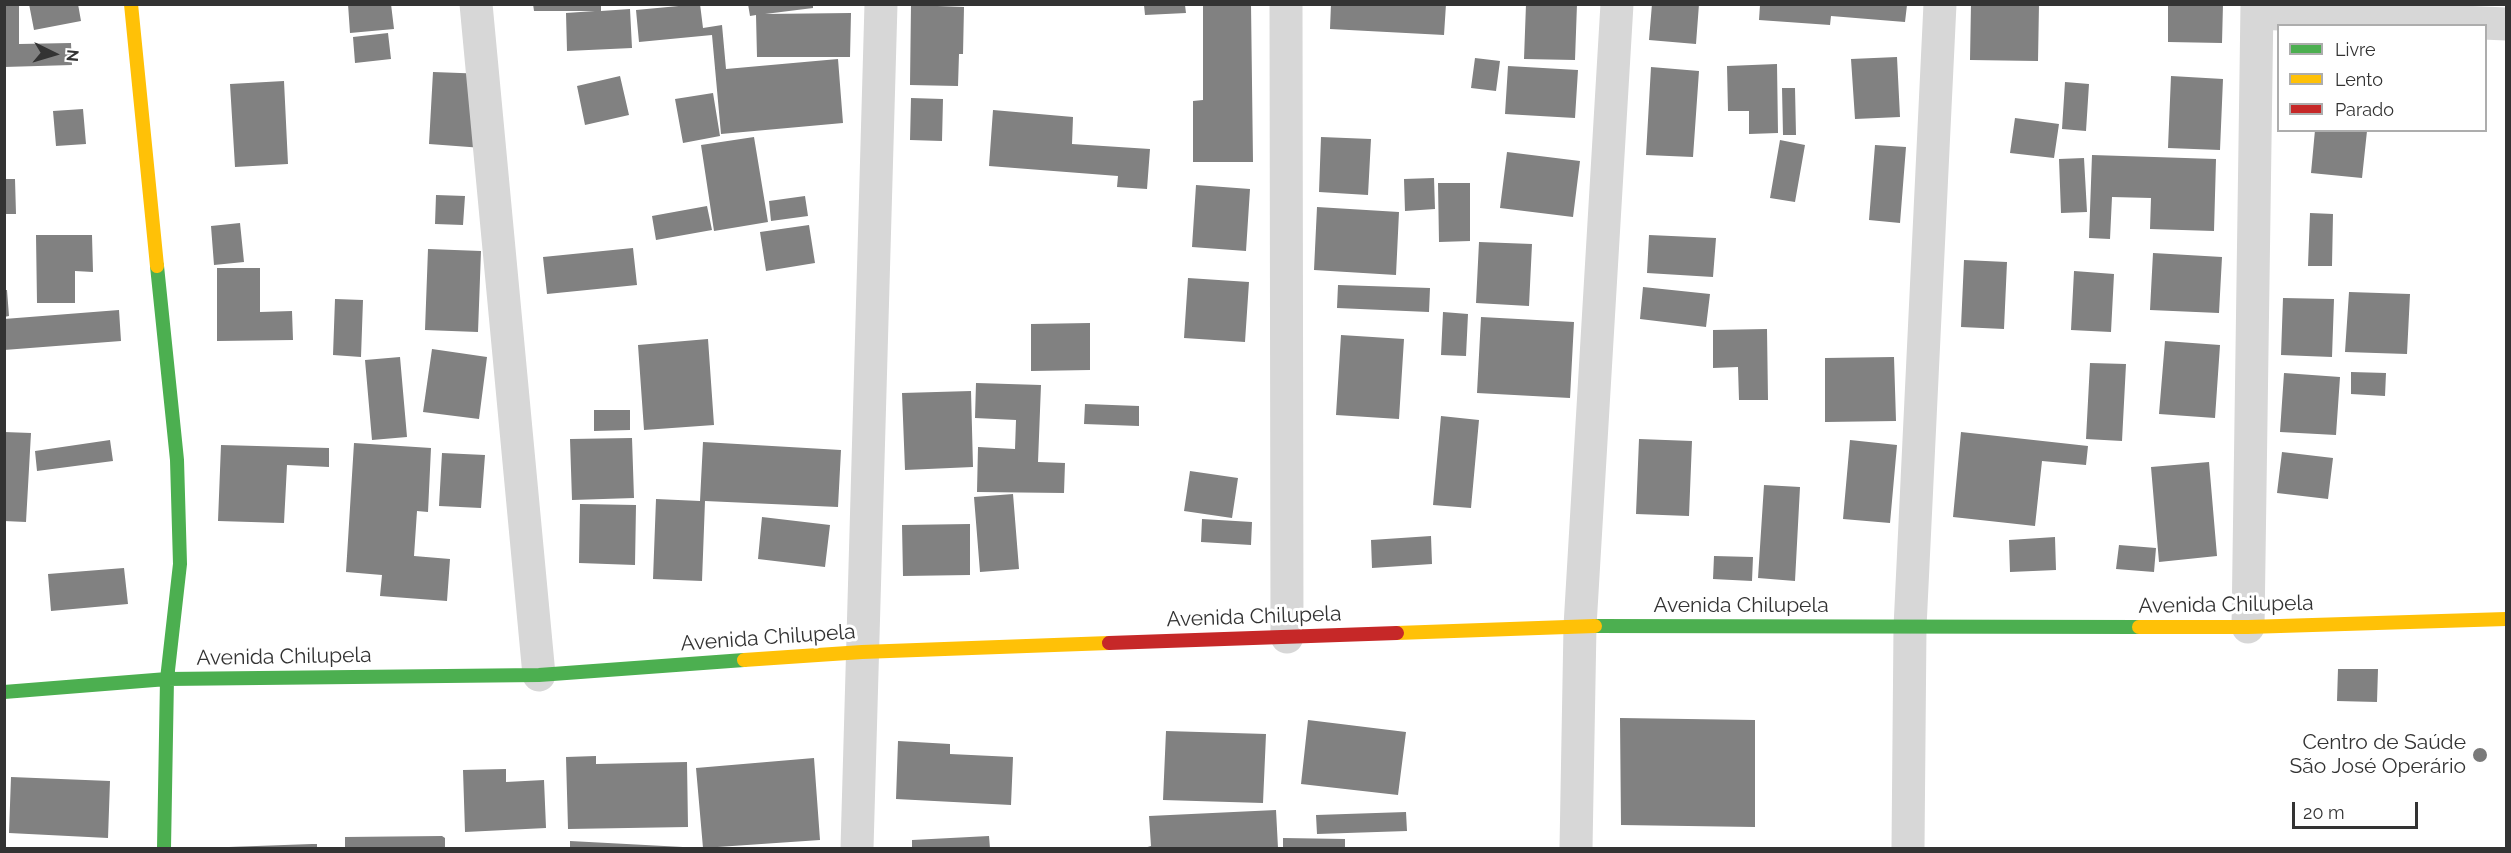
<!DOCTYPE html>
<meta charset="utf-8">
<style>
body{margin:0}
#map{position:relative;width:2511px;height:853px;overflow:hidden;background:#fff;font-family:Raleway,sans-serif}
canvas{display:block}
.frame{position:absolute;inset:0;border:6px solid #333;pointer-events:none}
.legend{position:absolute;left:2277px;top:24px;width:210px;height:108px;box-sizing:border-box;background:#fff;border:2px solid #adadad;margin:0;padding:8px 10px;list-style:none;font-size:18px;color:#333}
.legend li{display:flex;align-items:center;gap:12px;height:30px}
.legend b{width:30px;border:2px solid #adadad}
.north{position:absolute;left:24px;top:24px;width:60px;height:60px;-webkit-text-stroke:4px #fff;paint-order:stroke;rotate:95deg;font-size:16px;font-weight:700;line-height:24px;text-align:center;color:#333}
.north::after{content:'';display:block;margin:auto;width:21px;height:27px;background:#333;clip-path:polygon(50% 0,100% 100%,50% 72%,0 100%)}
.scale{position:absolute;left:2292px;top:802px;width:126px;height:27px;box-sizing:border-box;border:3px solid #333;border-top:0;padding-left:8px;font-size:18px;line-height:21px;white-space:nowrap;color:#333;-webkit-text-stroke:4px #fff;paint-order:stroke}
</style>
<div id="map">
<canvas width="2511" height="853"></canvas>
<div class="frame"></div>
<ul class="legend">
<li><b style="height:8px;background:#4caf50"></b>Livre</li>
<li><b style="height:8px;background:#ffc107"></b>Lento</li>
<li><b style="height:8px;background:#c62828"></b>Parado</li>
</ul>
<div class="north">N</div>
<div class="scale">20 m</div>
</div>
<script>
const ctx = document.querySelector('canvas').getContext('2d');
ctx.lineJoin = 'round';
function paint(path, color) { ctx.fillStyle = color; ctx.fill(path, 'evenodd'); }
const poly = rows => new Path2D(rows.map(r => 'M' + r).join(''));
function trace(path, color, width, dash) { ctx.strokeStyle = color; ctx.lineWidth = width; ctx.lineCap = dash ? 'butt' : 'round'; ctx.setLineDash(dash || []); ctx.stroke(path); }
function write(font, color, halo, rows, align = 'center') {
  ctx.font = font + ' Raleway,sans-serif'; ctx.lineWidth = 6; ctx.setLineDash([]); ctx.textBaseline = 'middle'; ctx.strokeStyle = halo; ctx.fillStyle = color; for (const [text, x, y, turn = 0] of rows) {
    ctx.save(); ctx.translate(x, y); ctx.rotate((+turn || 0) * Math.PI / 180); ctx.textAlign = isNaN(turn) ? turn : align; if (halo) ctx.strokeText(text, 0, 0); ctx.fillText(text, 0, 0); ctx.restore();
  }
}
const building = poly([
 [29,4,78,4,81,21,34,30],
 [348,4,391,4,394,29,350,33],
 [533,4,601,4,601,11,630,9,632,48,567,51,566,13,595,11,534,11],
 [700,4,703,28,722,25,726,69,838,59,843,123,721,134,712,35,639,42,636,10],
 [748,4,813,4,813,8,765,14,851,13,850,57,757,57,756,15,750,16],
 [1203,4,1251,4,1253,162,1193,162,1193,101,1203,100],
 [1331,4,1446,4,1444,35,1330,29],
 [1526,4,1577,4,1575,60,1524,59],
 [1652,4,1699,4,1696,44,1649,40],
 [1971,4,2039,4,2038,61,1970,60],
 [2168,4,2223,4,2222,43,2168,42],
 [4,5,19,5,19,44,71,43,72,65,4,67],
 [911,5,964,7,963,54,959,54,958,86,910,85],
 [1144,5,1185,5,1186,13,1145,15],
 [1760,5,1907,5,1905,22,1831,16,1830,25,1759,20],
 [388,33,391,59,355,63,353,37],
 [1897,57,1900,117,1855,119,1851,59],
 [1475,58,1500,61,1496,91,1471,88],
 [1777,64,1778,133,1749,134,1749,111,1728,111,1727,66],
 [1508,66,1578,70,1575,118,1505,114],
 [1651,67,1699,71,1693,157,1646,155],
 [433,72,487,74,483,148,429,144],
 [620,76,629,115,585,125,577,86],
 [2171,76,2223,79,2220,150,2168,148],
 [284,81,288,164,235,167,230,84],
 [2065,82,2089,84,2086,131,2062,129],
 [1782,88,1795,88,1796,135,1783,135],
 [713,93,720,136,683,143,675,99],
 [911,98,943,99,942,141,910,140],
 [83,109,86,144,56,146,53,111],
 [993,110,1073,117,1072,144,1150,149,1147,189,1117,187,1118,176,989,166],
 [2015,118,2059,124,2054,158,2010,153],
 [2315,130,2367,131,2362,178,2311,173],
 [754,137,768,222,714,231,701,145],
 [1321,137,1371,139,1368,195,1319,192],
 [1780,140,1805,145,1795,202,1770,198],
 [1875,145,1906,147,1900,223,1869,220],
 [1507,152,1580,161,1573,217,1500,208],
 [2092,155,2216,159,2214,231,2150,229,2151,198,2112,197,2110,239,2089,238],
 [2084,158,2087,212,2061,213,2059,159],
 [1434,178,1435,209,1405,211,1404,179],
 [4,179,15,179,16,214,4,214],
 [1438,183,1470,183,1470,241,1439,242],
 [1196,185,1250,189,1246,251,1192,247],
 [436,195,465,196,463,225,435,224],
 [805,196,808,216,771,221,769,201],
 [707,206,712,230,656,240,652,216],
 [1317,207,1399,212,1396,275,1314,270],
 [2310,213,2333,214,2332,266,2308,266],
 [240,223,244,262,214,265,211,226],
 [809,225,815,263,766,271,760,232],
 [36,235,92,235,93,272,75,271,75,303,37,303],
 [1649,235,1716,238,1713,277,1647,273],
 [1479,242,1532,244,1529,306,1476,303],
 [633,248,637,285,547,294,543,257],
 [428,249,481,251,478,332,425,330],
 [2153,253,2222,257,2219,313,2150,310],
 [1964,260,2007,262,2004,329,1961,327],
 [217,268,260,268,260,312,292,311,293,340,217,341],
 [2074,271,2114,274,2111,332,2071,330],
 [1188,278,1249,282,1245,342,1184,338],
 [1338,285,1430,288,1429,312,1337,308],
 [1643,287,1710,294,1706,327,1640,319],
 [4,290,7,290,9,316,4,317],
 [2349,292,2410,294,2407,354,2345,352],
 [2283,298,2334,299,2332,357,2281,355],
 [335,299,363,300,361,357,333,355],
 [119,310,121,341,4,350,4,319],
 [1443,312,1468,314,1466,356,1441,355],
 [1481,317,1574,322,1570,398,1477,393],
 [1090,323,1090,370,1031,371,1031,324],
 [1767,329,1768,400,1739,400,1738,367,1713,368,1713,330],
 [1341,335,1404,339,1399,419,1336,415],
 [708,339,714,425,644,430,638,345],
 [2165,341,2220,345,2215,418,2159,414],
 [432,349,487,357,479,419,423,412],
 [400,357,407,437,372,440,365,360],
 [1894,357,1896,421,1825,422,1825,358],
 [2090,363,2126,364,2122,441,2086,439],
 [2351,372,2386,373,2385,396,2351,394],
 [2284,373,2340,377,2336,435,2280,432],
 [976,383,1041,385,1038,462,1065,463,1064,493,977,492,978,447,1015,449,1016,420,975,418],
 [971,391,973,467,905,470,902,393],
 [1085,404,1139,406,1139,426,1084,424],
 [594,410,630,410,630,430,594,431],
 [1441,416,1479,420,1471,508,1433,505],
 [4,432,31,433,26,522,4,521],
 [1961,432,2088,446,2086,465,2042,461,2035,526,1953,517],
 [632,438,634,498,572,500,570,439],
 [1639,439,1692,441,1689,516,1636,514],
 [110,440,113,461,37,471,35,451],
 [1850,440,1897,445,1890,523,1843,519],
 [703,442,841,450,838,507,705,501,702,581,653,579,656,499,700,501],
 [354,443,431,448,428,512,417,511,414,556,450,559,447,601,380,596,382,575,346,572],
 [221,445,329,448,329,467,287,465,284,523,218,521],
 [2282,452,2333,458,2328,499,2277,493],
 [442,453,485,455,481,508,439,506],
 [2209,462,2217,556,2159,562,2151,467],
 [1190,471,1238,478,1232,518,1184,511],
 [1764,485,1800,487,1795,581,1758,578],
 [1013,494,1019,569,980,572,974,497],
 [580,504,636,505,635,565,579,563],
 [762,517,830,525,825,567,758,559],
 [1202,519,1252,522,1251,545,1201,542],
 [970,524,970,575,903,576,902,525],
 [1431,536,1432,564,1372,568,1371,540],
 [2055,537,2056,570,2010,572,2009,540],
 [2119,545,2156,548,2154,572,2116,569],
 [1714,556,1753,557,1752,581,1713,579],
 [124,568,128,604,51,611,48,574],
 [2338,669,2378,669,2377,702,2337,701],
 [1620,718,1755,720,1755,827,1621,825],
 [1308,720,1406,732,1398,795,1301,784],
 [1166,731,1266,734,1263,803,1163,800],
 [898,741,950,744,950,754,1013,757,1011,805,896,799],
 [596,756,596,764,687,762,688,827,568,829,566,757],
 [814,758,820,840,703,848,696,768],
 [506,769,506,782,544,780,546,828,465,832,463,770],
 [11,777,110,781,108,838,9,833],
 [1276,810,1278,848,1144,848,1151,846,1149,816],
 [1406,812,1407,831,1317,834,1316,815],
 [442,836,445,838,445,848,345,848,345,837],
 [989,836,990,848,912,848,912,840],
 [1283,838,1345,839,1345,848,1283,848],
 [570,841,683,847,683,848,570,848],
 [312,844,317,844,317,848,201,848]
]);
const street = poly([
 [476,4,539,675],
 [1286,4,1287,637],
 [2257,13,2506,24],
 [2248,627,2257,4],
 [857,848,881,4],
 [1576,848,1580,626,1617,4],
 [1908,848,1910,627,1940,4]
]);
const fast = poly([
 [157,266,177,460,180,564,167,679,164,848],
 [1595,626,2139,627],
 [4,692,167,679,539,675,744,660]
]);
const slow = poly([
 [131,4,157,266],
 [2139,627,2248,627,2506,619],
 [1397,633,1595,626],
 [744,660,862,652,1109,643]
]);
const jam = poly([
 [1109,643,1397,633]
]);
const markers = [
 [2480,755,8,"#7a7a7a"]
];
const streetNames = [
 ["Avenida Chilupela",2226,605,-1],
 ["Avenida Chilupela",1741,606],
 ["Avenida Chilupela",1254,617,-2],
 ["Avenida Chilupela",768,638,-4],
 ["Avenida Chilupela",284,657,-1]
];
const poiNames = [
 ["Centro de Saúde",2466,743],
 ["São José Operário",2466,767]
];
paint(building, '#818181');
trace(street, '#d7d7d7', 33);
trace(fast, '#4caf50', 14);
trace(slow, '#ffc107', 14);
trace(jam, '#c62828', 14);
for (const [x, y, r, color] of markers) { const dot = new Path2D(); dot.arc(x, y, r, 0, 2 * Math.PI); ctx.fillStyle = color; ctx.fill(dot); trace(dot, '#fff', 2); }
write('21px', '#333', '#fff', streetNames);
write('21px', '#333', '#fff', poiNames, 'right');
</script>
